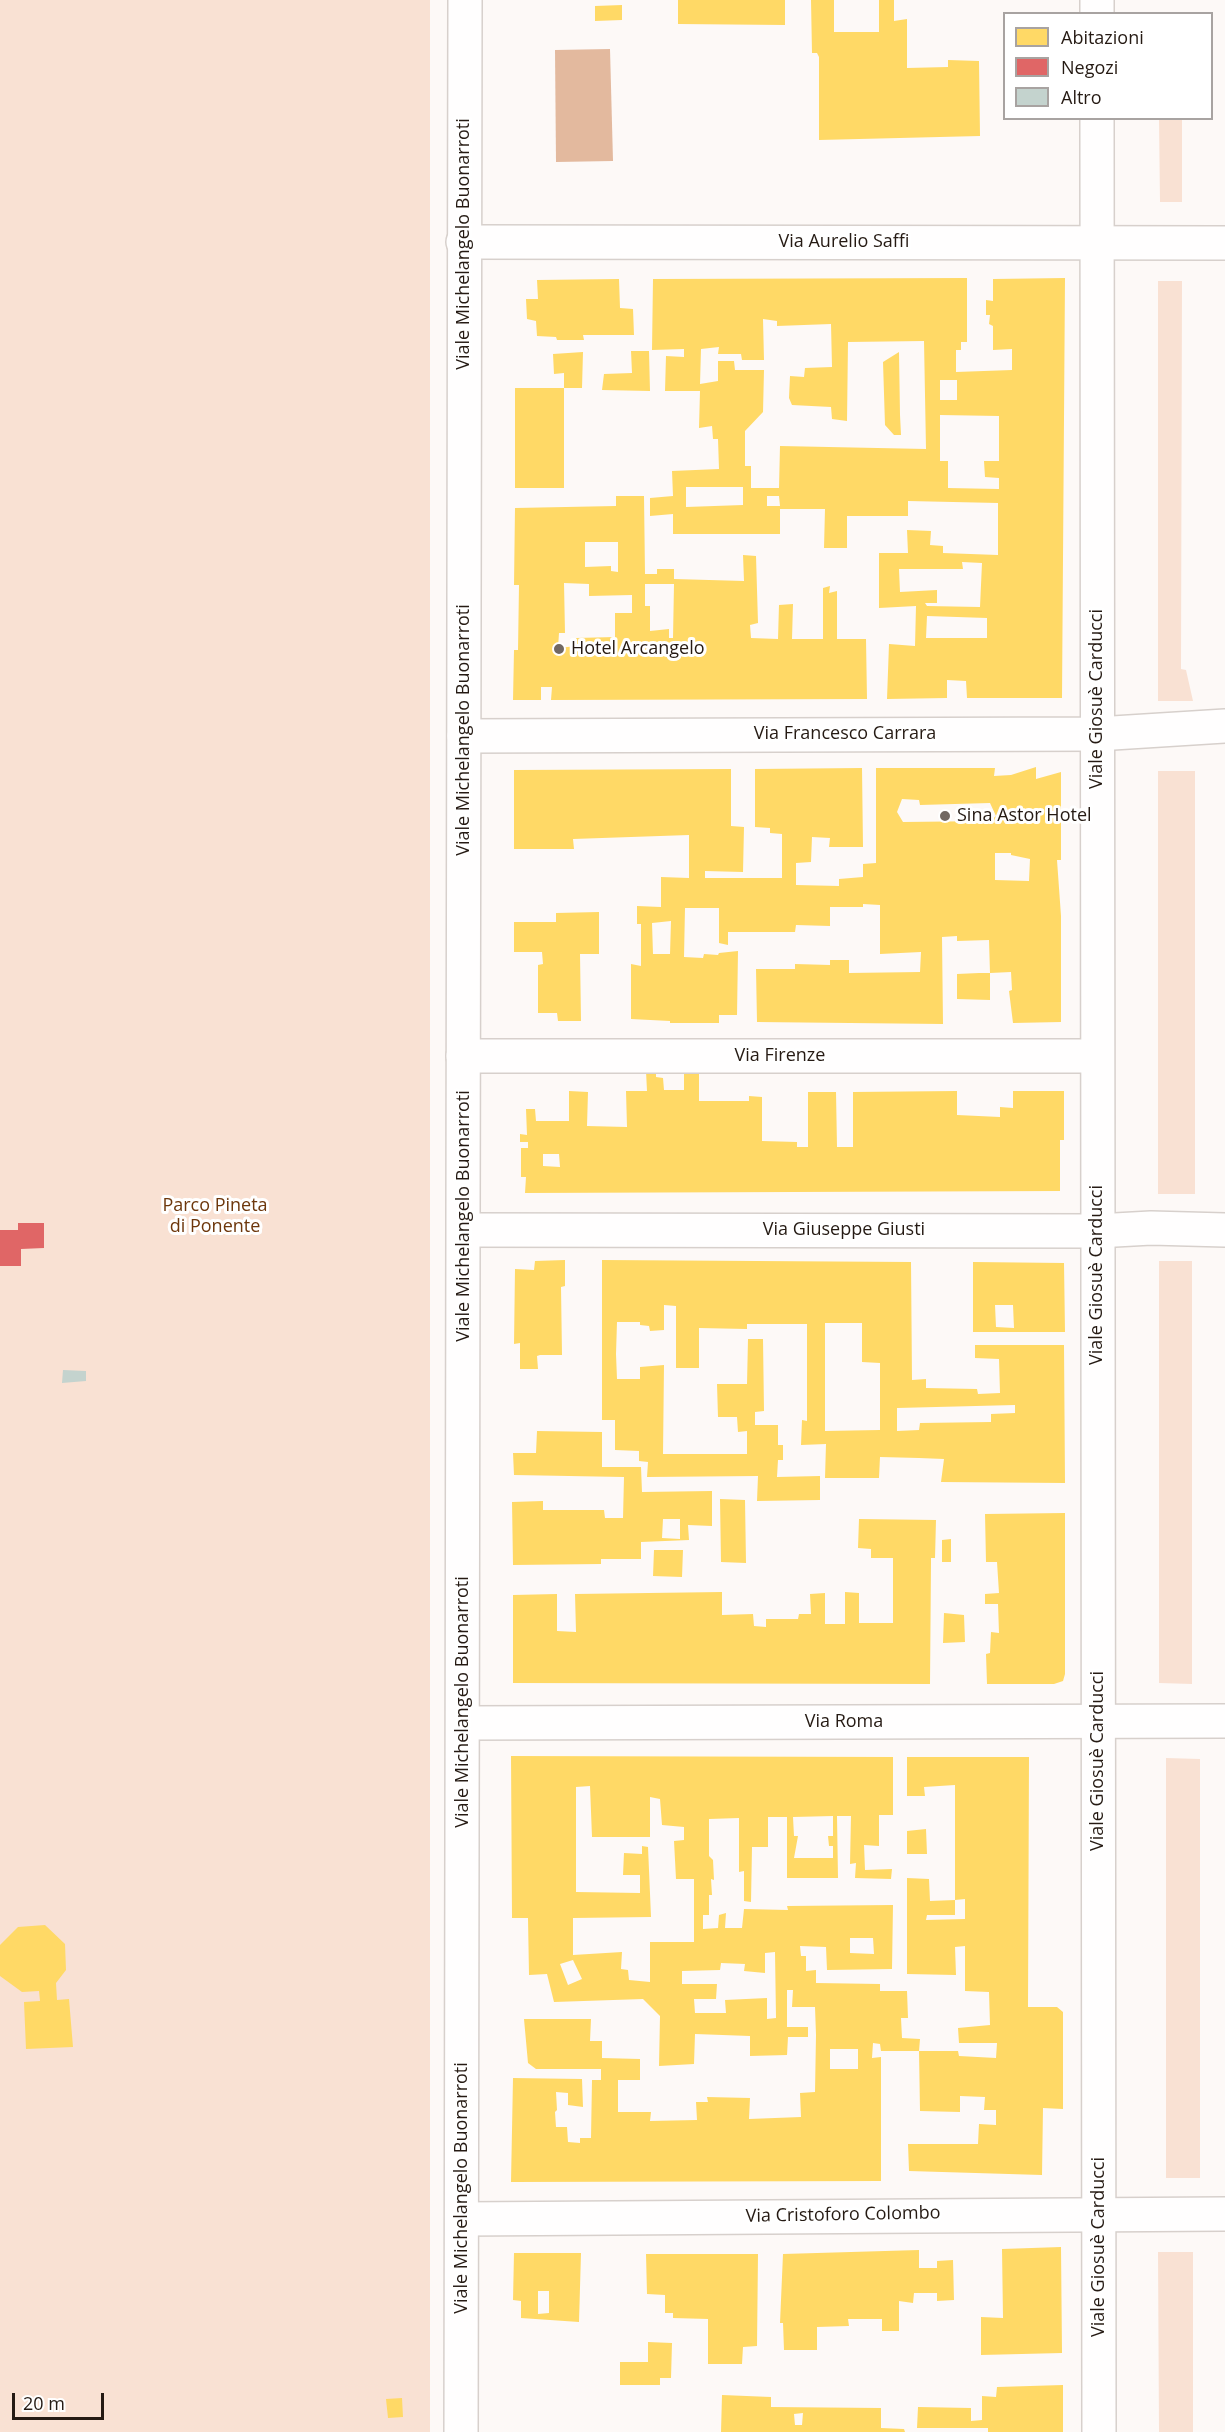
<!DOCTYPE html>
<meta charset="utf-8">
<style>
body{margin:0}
#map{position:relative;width:1225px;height:2432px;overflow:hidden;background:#fdf9f7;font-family:"Open Sans",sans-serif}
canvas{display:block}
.legend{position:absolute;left:1003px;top:12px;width:210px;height:108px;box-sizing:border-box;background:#fff;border:2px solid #a8a3a1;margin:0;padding:8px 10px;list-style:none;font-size:18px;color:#251a13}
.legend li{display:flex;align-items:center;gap:12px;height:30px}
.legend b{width:30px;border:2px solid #a8a3a1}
.scale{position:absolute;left:12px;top:2393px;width:92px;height:27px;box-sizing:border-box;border:3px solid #251a13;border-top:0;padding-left:8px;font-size:18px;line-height:21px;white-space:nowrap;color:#251a13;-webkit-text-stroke:4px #fff;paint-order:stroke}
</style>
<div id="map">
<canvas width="1225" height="2432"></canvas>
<ul class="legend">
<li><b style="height:16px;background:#ffd966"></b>Abitazioni</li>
<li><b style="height:16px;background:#e06666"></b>Negozi</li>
<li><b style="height:16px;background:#c4d3ce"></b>Altro</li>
</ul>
<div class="scale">20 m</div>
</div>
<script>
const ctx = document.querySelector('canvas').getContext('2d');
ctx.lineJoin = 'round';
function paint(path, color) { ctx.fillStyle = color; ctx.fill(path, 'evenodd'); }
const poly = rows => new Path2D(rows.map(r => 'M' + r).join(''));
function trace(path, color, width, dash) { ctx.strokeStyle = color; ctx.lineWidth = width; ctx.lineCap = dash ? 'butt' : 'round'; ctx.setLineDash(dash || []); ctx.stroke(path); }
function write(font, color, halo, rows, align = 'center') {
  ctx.font = font + ' "Open Sans",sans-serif'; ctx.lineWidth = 6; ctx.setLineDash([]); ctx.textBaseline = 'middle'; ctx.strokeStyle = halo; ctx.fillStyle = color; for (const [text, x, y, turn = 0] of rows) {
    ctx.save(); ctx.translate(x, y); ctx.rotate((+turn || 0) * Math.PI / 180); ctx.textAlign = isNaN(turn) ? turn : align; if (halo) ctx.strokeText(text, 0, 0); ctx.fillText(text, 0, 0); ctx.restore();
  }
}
const green = poly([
 [0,0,430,0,430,2432,0,2432],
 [1159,119,1182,119,1182,202,1160,202],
 [1158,281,1182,281,1181,669,1186,670,1193,701,1158,701],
 [1158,771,1195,771,1195,1194,1158,1194],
 [1159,1261,1192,1261,1192,1684,1159,1683],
 [1166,1758,1200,1759,1200,2178,1166,2178],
 [1158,2252,1193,2252,1193,2432,1159,2432]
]);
const water = poly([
 [610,49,613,161,556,162,555,50]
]);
const homes = poly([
 [678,0,785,0,785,25,678,24],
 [811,0,834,0,834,32,879,32,879,0,894,0,894,21,907,19,907,68,948,67,948,60,979,61,980,136,819,140,819,57,817,53,812,53],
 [622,5,622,20,595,21,595,6],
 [967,278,967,342,961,342,961,350,956,350,956,372,1012,370,1012,349,993,350,993,326,989,324,990,315,986,315,986,300,993,301,993,279,1065,278,1062,698,967,698,966,681,947,680,947,698,887,699,889,644,915,646,916,606,879,608,879,553,908,553,907,530,931,531,930,545,943,546,943,553,998,555,998,503,908,501,908,516,847,516,847,548,824,548,825,509,780,509,780,534,673,534,673,514,650,516,650,498,673,496,672,471,719,469,718,439,713,439,712,426,699,428,700,391,665,391,666,356,684,357,684,349,652,350,653,279],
 [763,319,777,321,777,326,831,324,832,367,805,368,804,377,790,376,789,398,792,405,831,407,832,419,847,421,848,342,924,341,926,449,780,446,779,488,751,488,751,466,745,466,745,431,763,412,764,370,735,370,734,361,718,361,718,381,700,384,701,349,719,347,718,354,741,354,742,360,764,360],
 [940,380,957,380,957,400,940,400],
 [940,415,999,416,999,461,984,461,985,477,999,478,999,489,948,488,948,461,940,461],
 [686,487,743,487,743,505,686,507],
 [767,496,779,496,780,506,767,506],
 [962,562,982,563,980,607,927,606,925,603,937,603,937,590,900,592,899,569,963,569],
 [927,616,987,618,987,638,926,638],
 [619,279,620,308,633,309,634,335,583,335,584,340,557,340,556,337,537,336,536,321,527,319,526,299,538,299,537,280],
 [631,351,649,351,650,391,602,390,604,374,632,373],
 [583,352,582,388,564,388,564,373,554,374,553,354],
 [899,352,900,415,901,435,894,435,885,425,883,362],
 [515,388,564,388,564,488,515,488],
 [616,496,644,496,645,574,657,574,657,569,674,569,674,579,744,581,743,555,756,556,758,623,750,625,751,638,778,639,779,605,793,604,792,639,823,639,823,588,830,586,829,593,837,591,837,639,866,639,867,699,551,700,552,687,541,687,541,700,513,700,514,650,518,650,519,585,514,585,515,508,616,506],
 [585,542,618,542,618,572,611,571,611,566,585,567],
 [564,583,589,584,589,596,632,595,632,613,615,613,615,637,576,638,577,646,558,648,559,633,565,633],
 [645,584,674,584,673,638,669,638,669,629,650,631,650,606,645,606],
 [1036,767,1036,779,1061,772,1061,860,1057,860,1061,916,1061,1022,1013,1023,1009,991,1012,990,1011,972,990,973,989,940,957,941,957,936,942,937,943,1024,757,1022,756,969,795,969,795,964,830,965,830,960,849,960,849,973,920,972,921,952,880,954,880,905,863,904,863,907,830,907,830,926,796,925,795,932,728,932,728,945,719,943,719,908,685,908,684,957,703,958,704,954,718,955,719,953,738,951,737,1015,719,1015,719,1023,670,1023,670,1021,631,1019,631,964,641,966,641,924,637,924,637,906,661,907,661,877,689,878,689,835,573,839,574,849,514,849,514,770,731,769,731,826,744,827,743,872,705,871,705,878,782,878,782,834,770,833,770,828,755,827,755,769,862,768,863,847,829,847,830,838,812,837,811,862,796,863,796,885,839,886,839,879,863,877,863,864,876,863,876,768,995,768,994,776,1011,775],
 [902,799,919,800,920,805,990,803,996,816,990,821,903,822,897,812],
 [995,853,1011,853,1011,855,1030,859,1029,881,995,880],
 [671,921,670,954,653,954,652,923],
 [599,912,599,954,580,954,581,1021,558,1021,557,1013,538,1013,538,965,543,964,542,952,514,952,514,922,556,922,556,913],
 [979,973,990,973,990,1000,957,999,957,974],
 [646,1071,656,1071,656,1077,663,1078,664,1090,684,1090,684,1071,699,1071,699,1101,749,1101,749,1096,762,1097,762,1141,797,1142,797,1147,808,1147,808,1092,836,1092,837,1147,853,1147,853,1092,957,1091,957,1115,1000,1117,1000,1107,1013,1108,1013,1091,1064,1091,1064,1140,1060,1140,1060,1191,525,1193,526,1177,521,1177,521,1148,528,1148,528,1142,520,1142,520,1134,527,1135,526,1109,535,1109,536,1121,569,1121,569,1091,588,1092,587,1126,627,1127,626,1091,647,1091],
 [543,1154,559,1154,560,1167,543,1166],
 [565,1260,565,1286,561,1287,562,1355,540,1355,537,1356,538,1369,520,1369,520,1343,514,1344,515,1269,534,1270,535,1261],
 [602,1260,911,1262,912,1380,926,1379,926,1388,977,1389,978,1394,1000,1393,999,1359,975,1358,975,1345,1064,1345,1065,1483,941,1482,944,1459,919,1458,880,1457,879,1478,825,1478,826,1444,801,1445,802,1420,807,1421,807,1324,747,1324,747,1329,699,1328,699,1368,676,1368,676,1306,664,1305,664,1330,650,1331,649,1326,640,1325,640,1322,617,1322,616,1354,617,1379,640,1379,640,1367,664,1365,663,1454,747,1454,747,1431,738,1432,737,1417,718,1417,717,1384,747,1384,748,1339,763,1339,764,1411,755,1412,755,1425,778,1425,778,1445,783,1445,783,1460,778,1460,777,1477,820,1476,820,1500,757,1501,758,1476,647,1477,648,1462,639,1461,639,1451,615,1450,615,1420,602,1420],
 [825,1323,862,1323,862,1362,880,1363,880,1430,825,1431],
 [1015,1405,1015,1413,991,1414,991,1422,920,1423,919,1430,897,1431,897,1408],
 [973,1262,1064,1263,1065,1332,973,1332],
 [995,1305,1013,1305,1014,1328,996,1327],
 [537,1431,602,1432,602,1467,641,1467,642,1492,712,1491,712,1526,688,1525,689,1540,641,1542,641,1559,601,1559,601,1564,513,1565,512,1502,543,1501,543,1510,604,1510,605,1518,623,1518,624,1477,514,1475,513,1453,536,1453],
 [663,1519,680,1519,680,1539,662,1538],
 [720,1499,745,1500,746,1563,721,1562],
 [1065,1513,1065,1674,1063,1681,1054,1684,987,1684,986,1654,990,1653,991,1632,999,1633,998,1604,985,1604,985,1594,999,1593,997,1562,986,1562,985,1514],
 [859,1519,936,1520,935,1558,931,1558,931,1562,930,1684,513,1683,513,1595,557,1594,557,1631,576,1632,575,1594,722,1592,722,1615,753,1614,754,1626,766,1627,766,1619,798,1619,799,1614,811,1614,810,1594,825,1593,825,1624,845,1624,845,1592,859,1593,859,1623,893,1623,893,1558,871,1558,871,1549,858,1548],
 [951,1539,951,1562,942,1562,942,1540],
 [654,1550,683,1550,682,1577,653,1576],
 [944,1613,964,1615,965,1642,943,1643],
 [511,1756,893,1757,893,1815,879,1815,879,1846,864,1845,865,1870,892,1869,891,1879,855,1878,856,1863,850,1864,851,1816,837,1816,838,1878,787,1878,787,1817,768,1817,768,1847,752,1847,751,1902,744,1901,744,1871,739,1872,739,1818,709,1819,709,1856,713,1860,714,1880,711,1879,712,1895,709,1895,709,1915,703,1915,703,1929,718,1928,719,1915,726,1913,725,1928,742,1928,744,1909,788,1910,787,1906,893,1905,892,1969,827,1970,826,1947,800,1946,801,1956,806,1956,806,1971,816,1970,816,1983,880,1984,880,1991,907,1991,908,2018,901,2018,902,2038,920,2039,919,2051,958,2051,959,2056,996,2058,997,2043,959,2043,958,2028,990,2025,989,1992,965,1991,965,1946,955,1947,956,1975,907,1974,907,1878,929,1879,930,1901,955,1900,955,1915,927,1915,926,1920,965,1919,965,1899,955,1900,955,1785,924,1787,925,1796,907,1796,907,1757,1029,1757,1028,2007,1057,2007,1063,2012,1063,2109,1043,2108,1042,2175,909,2171,908,2144,978,2144,979,2124,996,2125,996,2110,984,2110,985,2097,960,2096,960,2112,920,2111,919,2051,881,2051,880,2044,873,2043,872,2058,881,2057,881,2181,511,2182,513,2078,582,2079,583,2107,568,2105,568,2093,556,2092,557,2110,555,2112,556,2127,567,2127,568,2142,580,2143,580,2138,591,2138,592,2080,601,2080,601,2069,536,2069,528,2063,524,2019,591,2019,590,2041,602,2041,602,2058,640,2059,640,2080,618,2080,618,2112,651,2112,650,2121,697,2120,696,2102,708,2102,707,2097,750,2098,749,2119,801,2117,800,2093,815,2092,816,2035,815,2007,792,2007,793,1990,787,1990,787,2027,808,2027,808,2037,788,2037,787,2055,750,2056,750,2036,695,2034,694,2064,659,2066,660,2016,643,1999,554,2002,547,1974,529,1975,528,1918,512,1918],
 [590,1786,592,1837,650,1837,650,1797,660,1799,662,1825,684,1827,684,1840,674,1841,676,1879,694,1879,694,1942,650,1942,650,1982,629,1980,628,1970,621,1969,622,1952,573,1955,573,1918,651,1917,648,1847,642,1846,642,1854,624,1853,623,1875,640,1875,640,1893,576,1892,576,1787],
 [833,1816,833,1836,828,1836,829,1846,833,1846,833,1858,794,1858,798,1836,794,1836,793,1817],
 [850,1938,873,1938,874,1954,850,1953],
 [775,1952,776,2018,767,2019,767,1998,725,2000,726,2013,695,2013,694,1999,716,1999,717,1984,682,1984,682,1971,720,1970,721,1963,745,1964,744,1971,765,1973,765,1953],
 [573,1960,582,1979,568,1985,560,1964],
 [830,2049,858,2049,858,2069,830,2069],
 [926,1829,927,1854,907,1854,907,1831],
 [45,1925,65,1944,66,1970,56,1983,57,2000,69,1999,73,2047,26,2049,24,2002,40,2001,39,1991,22,1992,0,1976,0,1945,18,1927],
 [1061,2247,1062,2353,981,2355,981,2317,1003,2318,1002,2249],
 [919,2250,919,2268,937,2268,937,2261,953,2260,954,2300,937,2301,937,2293,914,2293,913,2303,899,2301,899,2331,882,2331,882,2319,848,2319,849,2326,817,2327,817,2350,784,2350,783,2323,780,2323,783,2254],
 [514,2253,581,2253,579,2322,521,2318,521,2301,513,2300],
 [538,2291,549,2291,549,2313,538,2314],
 [646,2254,758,2254,757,2346,743,2347,742,2364,708,2364,708,2319,673,2318,673,2313,665,2313,665,2295,647,2294],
 [648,2342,672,2343,671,2378,660,2378,660,2385,620,2385,620,2362,648,2362],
 [1063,2385,1063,2432,988,2432,988,2428,917,2428,918,2407,971,2408,971,2421,982,2420,982,2396,996,2397,997,2387],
 [722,2395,771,2397,771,2407,881,2408,881,2428,904,2429,905,2432,721,2432],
 [803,2413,802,2425,795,2425,794,2414],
 [402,2398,403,2417,388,2418,386,2399]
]);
const shops = poly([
 [18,1223,44,1223,44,1248,21,1249,21,1266,0,1266,0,1230,18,1230]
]);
const building = poly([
 [63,1370,86,1371,86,1381,62,1383]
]);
const street = poly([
 [463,242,1225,243],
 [464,736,1097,734,1225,726],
 [463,1056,1097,1056],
 [464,1230,1097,1231,1151,1228,1225,1230],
 [463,1723,1225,1721],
 [462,2219,1225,2214]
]);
const secondary = poly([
 [1097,0,1097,14],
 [1097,118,1099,2432],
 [461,2432,465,0]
]);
const markers = [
 [559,649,6,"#716863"],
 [945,816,6,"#716863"]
];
const streetNames = [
 ["Via Aurelio Saffi",844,242],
 ["Viale Michelangelo Buonarroti",464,244,-90],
 ["Viale Giosuè Carducci",1097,699,-90],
 ["Viale Michelangelo Buonarroti",464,730,-90],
 ["Via Francesco Carrara",845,734],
 ["Via Firenze",780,1056],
 ["Viale Michelangelo Buonarroti",464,1216,-90],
 ["Via Giuseppe Giusti",844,1230],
 ["Viale Giosuè Carducci",1097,1275,-90],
 ["Viale Michelangelo Buonarroti",463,1702,-90],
 ["Via Roma",844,1722],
 ["Viale Giosuè Carducci",1098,1761,-90],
 ["Viale Michelangelo Buonarroti",462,2188,-90],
 ["Via Cristoforo Colombo",843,2215,-1],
 ["Viale Giosuè Carducci",1099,2247,-90]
];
const poiNames = [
 ["Hotel Arcangelo",571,649],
 ["Sina Astor Hotel",957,816]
];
const parkNames = [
 ["Parco Pineta",215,1206],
 ["di Ponente",215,1227]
];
paint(green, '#f9e1d3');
paint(water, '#e3b99e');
paint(homes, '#ffd966');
paint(shops, '#e06666');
paint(building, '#c4d3ce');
trace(street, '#d7d0cc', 36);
trace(secondary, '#d7d0cc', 36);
trace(street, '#fffefe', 33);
trace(secondary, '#fffefe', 33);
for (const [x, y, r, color] of markers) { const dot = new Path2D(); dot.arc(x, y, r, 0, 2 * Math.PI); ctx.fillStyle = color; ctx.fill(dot); trace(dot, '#fff', 2); }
write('18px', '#251a13', '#fff', streetNames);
write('18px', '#251a13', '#fff', poiNames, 'left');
write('18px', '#6d370c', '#fff', parkNames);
</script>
